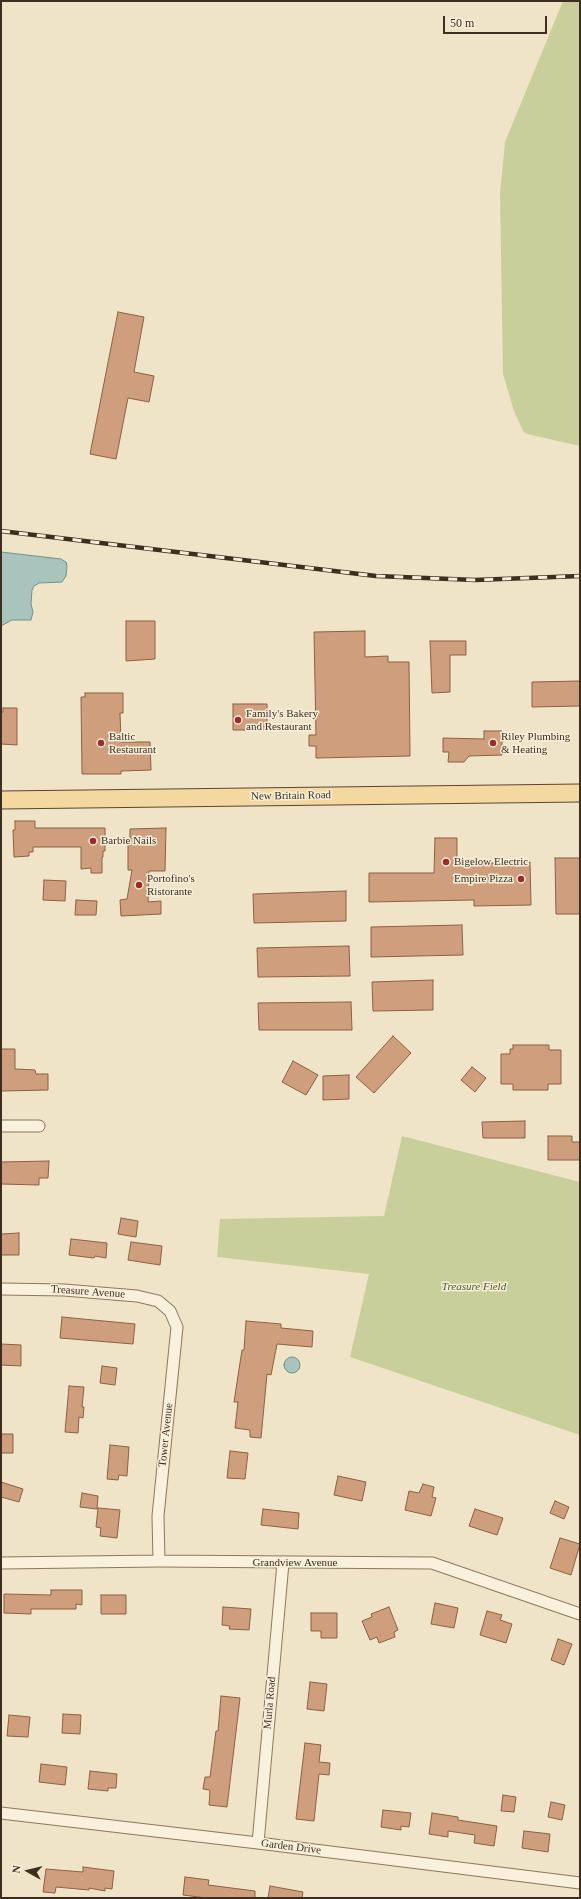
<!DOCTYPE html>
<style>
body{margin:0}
#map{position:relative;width:581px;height:1899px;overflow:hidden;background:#f0e4c8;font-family:"Times New Roman",serif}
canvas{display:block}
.frame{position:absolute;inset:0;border:2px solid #3d2e20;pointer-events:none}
.north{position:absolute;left:8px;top:1851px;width:40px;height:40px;-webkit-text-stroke:3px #f7eed8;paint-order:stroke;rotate:278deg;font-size:11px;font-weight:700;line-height:16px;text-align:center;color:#3d2e20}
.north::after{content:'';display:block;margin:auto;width:14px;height:18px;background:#3d2e20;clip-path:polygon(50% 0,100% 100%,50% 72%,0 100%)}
.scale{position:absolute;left:443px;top:16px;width:104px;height:18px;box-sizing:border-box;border:2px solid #3d2e20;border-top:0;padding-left:5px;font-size:12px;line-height:14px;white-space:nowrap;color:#3d2e20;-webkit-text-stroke:3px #f7eed8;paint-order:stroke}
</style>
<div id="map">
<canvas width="581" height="1899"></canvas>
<div class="frame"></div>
<div class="north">N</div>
<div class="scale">50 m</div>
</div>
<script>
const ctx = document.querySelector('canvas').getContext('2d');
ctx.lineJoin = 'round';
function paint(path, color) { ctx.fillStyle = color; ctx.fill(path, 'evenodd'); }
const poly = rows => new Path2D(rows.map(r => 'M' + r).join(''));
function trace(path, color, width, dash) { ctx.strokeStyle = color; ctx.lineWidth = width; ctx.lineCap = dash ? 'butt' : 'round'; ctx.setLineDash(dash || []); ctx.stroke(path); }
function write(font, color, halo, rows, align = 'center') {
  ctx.font = font + ' "Times New Roman",serif'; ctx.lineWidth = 3; ctx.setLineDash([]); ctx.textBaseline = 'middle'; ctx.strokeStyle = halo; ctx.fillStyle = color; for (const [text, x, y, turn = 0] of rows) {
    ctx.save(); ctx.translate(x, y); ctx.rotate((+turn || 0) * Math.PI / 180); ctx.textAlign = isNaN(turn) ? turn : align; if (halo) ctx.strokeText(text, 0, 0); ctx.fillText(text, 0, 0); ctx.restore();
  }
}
const green = poly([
 [563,1,580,1,580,446,527,434,523,431,514,411,503,374,500,193,505,142],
 [402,1136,580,1182,580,1435,350,1357,369,1274,217,1257,220,1219,384,1216]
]);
const water = poly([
 [1,552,61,559,66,562,67,566,66,576,62,582,39,583,34,586,32,590,31,604,33,612,31,620,12,620,1,626,1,552],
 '284 1365a8 8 0 1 1 16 0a8 8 0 1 1-16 0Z'
]);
const building = poly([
 [118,312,144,317,134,372,154,376,149,402,128,398,116,459,90,454,118,312],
 [126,621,155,621,155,659,126,661,126,621],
 [365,631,365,657,388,656,388,662,409,662,410,756,316,758,316,746,309,746,309,735,316,735,314,632,365,631],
 [430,641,466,641,466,655,450,655,450,692,432,693,430,641],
 [580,681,580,706,532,707,532,682,580,681],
 [85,693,123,693,123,713,120,713,121,742,150,742,151,770,121,771,121,774,82,774,81,697,85,697,85,693],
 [233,704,267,704,267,730,233,730,233,704],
 [3,708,17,708,17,745,1,744,1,712,3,712,3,708],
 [484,731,502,731,502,755,469,756,464,762,448,762,449,752,443,752,443,738,484,739,484,731],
 [15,821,35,821,35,828,105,828,105,851,103,851,103,857,102,857,102,873,91,873,91,868,81,869,81,847,33,847,33,852,29,852,29,856,14,857,13,830,15,830,15,821],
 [166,828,165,871,149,871,148,902,161,901,161,914,121,916,120,900,127,899,132,870,128,870,128,845,130,845,130,829,166,828],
 [435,838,457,838,457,864,530,862,531,905,474,906,474,900,369,902,369,873,434,873,435,838],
 [555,858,580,858,580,914,556,914,555,858],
 [44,880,66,881,65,901,43,900,44,880],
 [346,891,346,921,254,923,253,894,346,891],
 [76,900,97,901,96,915,75,915,76,900],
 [462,925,463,955,371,957,371,927,462,925],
 [349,946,350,976,258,977,257,948,349,946],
 [433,980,433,1010,373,1011,372,982,433,980],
 [351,1002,352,1030,259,1030,258,1003,351,1002],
 [393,1036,411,1053,374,1093,356,1077,393,1036],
 [513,1045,549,1045,549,1050,561,1050,561,1084,548,1084,548,1090,513,1090,513,1084,501,1084,501,1054,510,1054,510,1049,513,1049,513,1045],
 [1,1049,15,1049,15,1069,35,1070,36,1074,48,1074,48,1090,1,1091,1,1049],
 [293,1061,318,1075,306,1095,282,1082,293,1061],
 [472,1067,486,1078,475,1092,461,1080,472,1067],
 [349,1075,349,1099,323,1100,323,1076,349,1075],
 [525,1121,525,1138,483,1138,482,1122,525,1121],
 [548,1136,572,1136,572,1142,580,1142,580,1160,548,1160,548,1136],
 [49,1161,48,1178,39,1178,39,1185,1,1184,1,1162,49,1161],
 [121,1218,138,1221,136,1237,118,1234,121,1218],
 [19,1233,19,1255,1,1255,1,1234,19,1233],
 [71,1239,107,1243,106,1258,95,1256,94,1258,69,1255,71,1239],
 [131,1242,162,1246,160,1265,128,1260,131,1242],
 [62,1317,135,1324,133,1344,60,1338,62,1317],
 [246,1321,281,1324,281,1328,313,1331,312,1347,277,1344,271,1375,267,1374,261,1438,250,1437,250,1430,235,1428,238,1402,234,1402,242,1350,244,1350,246,1321],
 [1,1344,21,1345,21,1366,1,1365,1,1344],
 [102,1366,117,1368,115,1385,100,1383,102,1366],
 [69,1386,84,1387,82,1407,84,1407,83,1418,79,1417,78,1433,65,1432,69,1386],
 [1,1434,13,1434,13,1453,1,1453,1,1434],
 [110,1445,129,1447,127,1476,119,1475,118,1480,107,1479,110,1445],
 [230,1451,248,1453,245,1479,227,1478,230,1451],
 [338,1476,366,1482,362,1501,334,1495,338,1476],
 [1,1482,23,1489,19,1502,1,1497,1,1482],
 [423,1484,434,1487,432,1497,436,1498,431,1516,405,1510,409,1491,419,1493,423,1484],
 [82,1493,98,1496,97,1509,80,1507,82,1493],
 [555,1501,569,1507,564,1519,550,1513,555,1501],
 [98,1508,120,1510,117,1538,100,1536,101,1528,96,1527,98,1508],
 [263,1509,299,1513,298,1529,261,1525,263,1509],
 [475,1509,503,1518,497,1535,469,1526,475,1509],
 [560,1538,580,1544,571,1575,550,1568,560,1538],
 [51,1590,82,1590,82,1605,76,1604,76,1609,31,1609,31,1614,4,1613,4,1594,51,1595,51,1590],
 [101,1595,126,1595,126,1614,101,1614,101,1595],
 [435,1603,458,1608,454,1628,431,1624,435,1603],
 [223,1607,251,1609,249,1630,229,1629,230,1626,222,1625,223,1607],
 [389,1607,398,1630,394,1632,395,1637,379,1643,377,1637,370,1640,362,1621,372,1617,371,1614,389,1607],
 [487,1611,502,1615,500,1620,512,1624,506,1643,480,1635,487,1611],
 [311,1613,337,1613,337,1638,321,1638,321,1631,311,1631,311,1613],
 [558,1639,572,1644,564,1665,551,1660,558,1639],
 [310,1682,327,1684,324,1711,307,1709,310,1682],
 [221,1696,240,1698,227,1807,209,1805,210,1790,203,1789,205,1777,210,1777,216,1731,218,1731,221,1696],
 [63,1714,81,1715,80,1734,62,1733,63,1714],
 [9,1715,30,1717,28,1737,7,1736,9,1715],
 [305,1743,321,1745,319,1762,330,1763,329,1775,319,1774,314,1821,296,1819,305,1743],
 [41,1764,67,1767,65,1785,39,1782,41,1764],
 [90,1771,117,1774,116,1788,108,1788,108,1791,88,1789,90,1771],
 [503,1795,516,1797,514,1812,501,1811,503,1795],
 [551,1802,565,1805,562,1820,548,1817,551,1802],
 [383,1810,411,1813,409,1827,401,1826,401,1830,381,1827,383,1810],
 [432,1813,458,1817,458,1820,497,1826,494,1846,474,1843,475,1835,448,1831,448,1837,429,1834,432,1813],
 [524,1831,550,1834,548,1852,522,1848,524,1831],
 [83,1867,114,1871,112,1889,105,1888,105,1891,89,1888,89,1890,56,1887,55,1893,43,1892,46,1869,83,1872,83,1867],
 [185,1877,209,1880,208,1885,255,1891,255,1898,206,1898,183,1895,185,1877],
 [270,1886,303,1892,302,1898,268,1898,270,1886]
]);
const street = poly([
 [1,1126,39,1126],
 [1,1289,64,1290,137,1296,158,1301,170,1311,177,1327,158,1516,159,1561],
 [1,1563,159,1561,432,1563,580,1614],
 [1,1813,258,1843,580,1883],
 [258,1843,283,1563]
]);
const primary = poly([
 [1,800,580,793]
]);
const rail = poly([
 [1,531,376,576,475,580,580,576]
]);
const markers = [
 [238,720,4,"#9e2a2b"],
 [101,743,4,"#9e2a2b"],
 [493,743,4,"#9e2a2b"],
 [93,841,4,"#9e2a2b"],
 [446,862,4,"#9e2a2b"],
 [521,879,4,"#9e2a2b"],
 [139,885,4,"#9e2a2b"]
];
const poiNames = [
 ["Family's Bakery",246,714],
 ["and Restaurant",246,727],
 ["Baltic",109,737],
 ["Restaurant",109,750],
 ["Riley Plumbing",501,737],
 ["& Heating",501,750],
 ["Barbie Nails",101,841],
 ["Bigelow Electric",454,862],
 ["Portofino's",147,879],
 ["Ristorante",147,892],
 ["Empire Pizza",513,879,"right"]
];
const streetNames = [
 ["New Britain Road",291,796,-1],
 ["Treasure Avenue",88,1292,4],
 ["Tower Avenue",166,1435,-84],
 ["Grandview Avenue",295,1563],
 ["Murla Road",270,1703,-85],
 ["Garden Drive",291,1847,7]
];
const parkNames = [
 ["Treasure Field",474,1287]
];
paint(green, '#c9cf9b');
paint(water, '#a9c4bc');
trace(water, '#6f938a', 1);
paint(building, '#cf9f7d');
trace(building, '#8d5f41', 1);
trace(street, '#8d765c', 13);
trace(primary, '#5b4430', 19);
trace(street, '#faf1dc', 11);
trace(primary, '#f3d9a0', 17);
trace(rail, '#3d2e20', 4.5);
trace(rail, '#f7eed8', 3, [9]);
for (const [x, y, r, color] of markers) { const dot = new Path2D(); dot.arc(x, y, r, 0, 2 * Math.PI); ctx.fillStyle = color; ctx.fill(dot); trace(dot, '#f7eed8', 1.5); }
write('11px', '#3d2e20', '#f7eed8', poiNames, 'left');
write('11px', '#3d2e20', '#f7eed8', streetNames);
write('italic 11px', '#4d5a26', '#f7eed8', parkNames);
</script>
